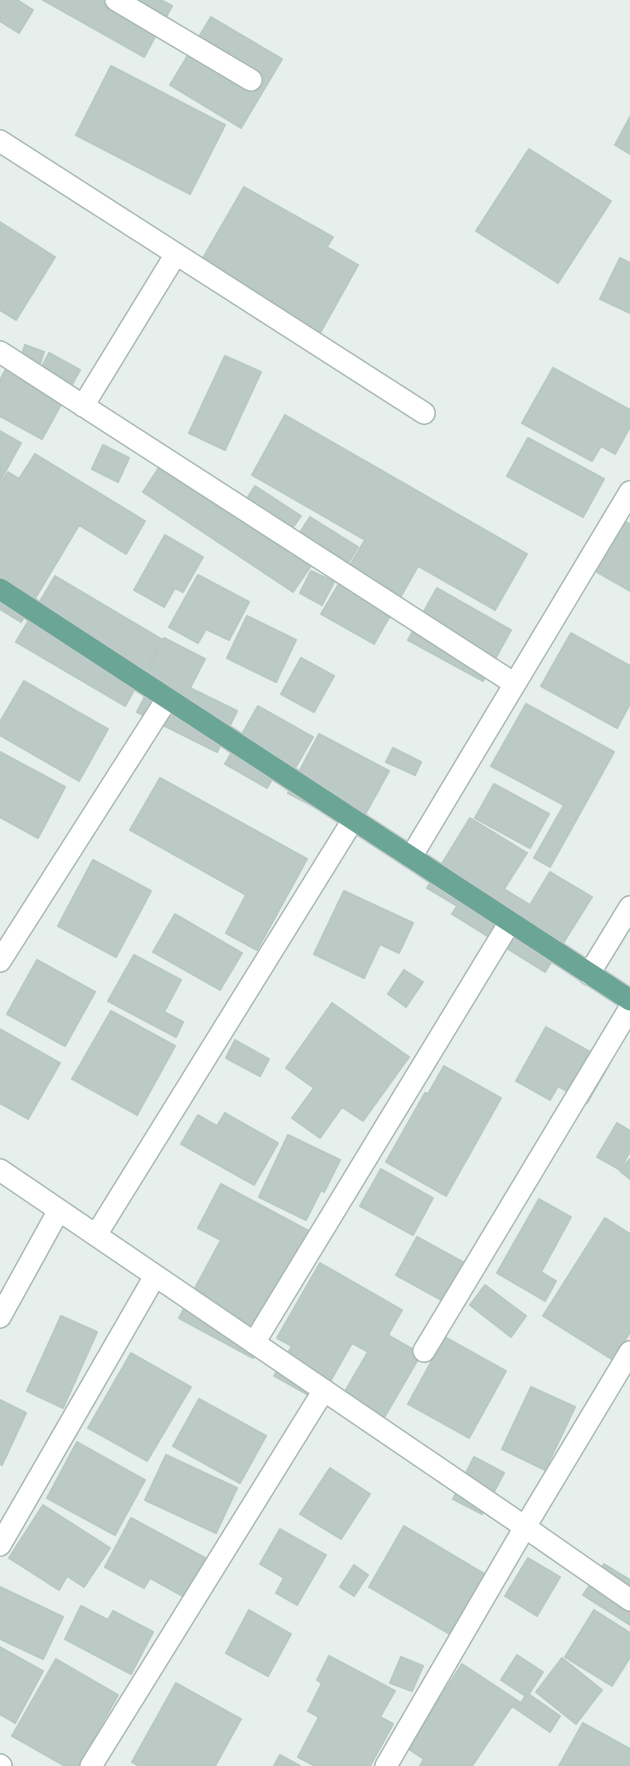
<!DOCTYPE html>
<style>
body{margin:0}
canvas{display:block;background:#e6efeb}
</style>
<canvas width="630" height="1766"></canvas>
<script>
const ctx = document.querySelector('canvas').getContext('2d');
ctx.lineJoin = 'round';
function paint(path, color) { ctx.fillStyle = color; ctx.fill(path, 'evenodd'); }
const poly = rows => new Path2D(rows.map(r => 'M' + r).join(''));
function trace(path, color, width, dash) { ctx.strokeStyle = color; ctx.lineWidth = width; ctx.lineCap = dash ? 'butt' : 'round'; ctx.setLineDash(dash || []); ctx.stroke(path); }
const building = poly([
 [0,0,17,0,33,10,19,33,0,21,0,0],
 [43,0,161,0,172,6,144,57,43,0],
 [211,17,282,59,241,128,170,85,211,17],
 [111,66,225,125,190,194,76,135,111,66],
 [630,117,630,154,615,145,630,117],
 [529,149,611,201,558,283,476,231,529,149],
 [244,187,333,237,327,247,358,265,320,333,199,265,244,187],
 [0,222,55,257,16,320,0,310,0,222],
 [620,258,630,263,630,313,600,299,620,258],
 [25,345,44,352,35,379,16,372,25,345],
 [49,353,80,370,42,439,0,416,0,380,6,369,33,384,49,353],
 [225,356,261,372,225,450,189,433,225,356],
 [553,368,630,410,630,427,615,454,601,446,592,461,522,423,553,368],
 [285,415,527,554,495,610,418,566,374,644,321,614,365,540,252,475,285,415],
 [0,431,21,443,0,481,0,431],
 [528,438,604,479,583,517,507,476,528,438],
 [103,445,129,458,118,482,92,469,103,445],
 [35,454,145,521,126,554,79,525,21,622,0,609,0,485,8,472,19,479,35,454],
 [160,466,239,511,255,486,301,516,284,540,315,560,293,592,143,492,160,466],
 [310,517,358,547,337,581,295,540,310,517],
 [623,521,630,524,630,591,595,571,623,521],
 [165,535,203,557,183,592,175,588,164,607,134,590,165,535],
 [311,571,334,582,322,605,300,593,311,571],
 [198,575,249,602,229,640,206,629,198,643,169,627,198,575],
 [55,576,163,640,125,706,16,642,55,576],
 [437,588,511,630,483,681,408,640,437,588],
 [247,616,296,640,276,682,227,658,247,616],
 [571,633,630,666,630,704,617,728,541,686,571,633],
 [164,638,205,659,190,688,237,711,217,752,137,712,153,681,145,677,164,638],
 [301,658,334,676,314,712,281,694,301,658],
 [24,681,108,729,79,781,0,735,0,722,24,681],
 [526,704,614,752,550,867,534,858,564,805,491,766,526,704],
 [258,706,313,737,294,770,281,763,267,788,225,764,258,706],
 [319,734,389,771,357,829,288,793,319,734],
 [393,748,421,762,415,775,386,762,393,748],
 [0,752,65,787,38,838,0,817,0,752],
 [160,778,307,859,257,950,226,933,246,895,130,830,160,778],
 [494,784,549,814,530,848,475,818,494,784],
 [470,818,527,853,504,889,530,905,550,872,592,897,545,972,452,914,457,906,427,888,470,818],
 [93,860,151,891,116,957,58,926,93,860],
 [344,891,413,923,399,953,380,944,364,978,314,954,344,891],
 [175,914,242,953,220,990,153,952,175,914],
 [134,955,181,980,164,1012,183,1022,176,1037,108,1001,134,955],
 [37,960,95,992,65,1046,7,1014,37,960],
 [404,970,423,982,406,1007,388,994,404,970],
 [332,1003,409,1057,363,1121,342,1107,320,1138,292,1118,314,1088,286,1068,332,1003],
 [111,1011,175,1046,137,1115,72,1079,111,1011],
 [546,1027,610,1063,587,1103,558,1086,550,1100,516,1081,546,1027],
 [0,1029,60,1063,28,1119,0,1103,0,1029],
 [235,1040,269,1059,260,1076,226,1058,235,1040],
 [444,1066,501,1098,446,1196,386,1162,425,1093,428,1094,444,1066],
 [225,1113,278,1143,254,1185,181,1144,198,1115,217,1126,225,1113],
 [617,1123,630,1131,630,1151,620,1170,597,1157,617,1123],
 [288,1135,340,1160,324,1192,321,1190,306,1220,259,1197,288,1135],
 [630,1159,630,1179,620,1171,630,1159],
 [381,1169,433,1198,413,1235,360,1206,381,1169],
 [221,1184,318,1236,253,1358,179,1318,221,1240,198,1228,221,1184],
 [539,1199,571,1217,541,1272,556,1281,545,1301,497,1273,539,1199],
 [605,1218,630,1234,630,1332,613,1360,543,1316,605,1218],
 [417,1237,468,1265,447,1303,396,1275,417,1237],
 [320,1263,402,1310,388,1335,421,1354,381,1423,340,1400,368,1352,352,1343,319,1401,274,1376,292,1346,277,1338,320,1263],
 [485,1285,526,1316,511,1337,470,1305,485,1285],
 [61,1316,97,1332,63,1408,27,1391,61,1316],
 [445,1337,506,1371,469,1438,408,1404,445,1337],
 [131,1353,191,1387,147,1461,88,1428,131,1353],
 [531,1387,575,1407,545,1470,502,1449,531,1387],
 [199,1399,266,1436,240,1483,173,1446,199,1399],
 [0,1400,26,1413,2,1465,0,1464,0,1400],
 [77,1442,145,1480,115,1535,47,1498,77,1442],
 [166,1455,237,1488,216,1533,145,1500,166,1455],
 [474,1457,504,1473,482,1514,453,1499,474,1457],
 [330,1468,370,1494,341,1539,300,1514,330,1468],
 [43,1505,110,1548,84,1587,67,1576,59,1590,9,1558,43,1505],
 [131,1518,205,1558,184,1597,150,1578,144,1588,105,1567,131,1518],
 [404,1526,488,1576,453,1636,369,1587,404,1526],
 [280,1529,326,1555,297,1605,276,1593,284,1578,260,1564,280,1529],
 [528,1558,560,1577,537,1616,505,1596,528,1558],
 [604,1564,630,1580,630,1625,583,1595,604,1564],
 [354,1565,368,1575,354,1596,340,1587,354,1565],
 [0,1587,63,1617,43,1659,0,1639,0,1587],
 [81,1606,108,1620,113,1611,153,1632,131,1674,65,1639,81,1606],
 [249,1610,291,1634,268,1676,226,1653,249,1610],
 [594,1610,630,1633,630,1657,612,1686,565,1657,594,1610],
 [0,1647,43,1671,15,1723,0,1714,0,1647],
 [517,1655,543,1672,527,1697,501,1680,517,1655],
 [329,1656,395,1691,380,1717,393,1724,370,1766,315,1766,298,1757,319,1717,308,1711,322,1683,317,1680,329,1656],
 [401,1657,423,1666,412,1691,390,1683,401,1657],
 [562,1658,602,1690,576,1724,536,1692,562,1658],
 [56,1659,118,1695,78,1766,65,1766,12,1736,56,1659],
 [462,1664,521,1703,527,1693,560,1716,550,1732,512,1706,472,1766,420,1766,424,1759,407,1748,462,1664],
 [176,1683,241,1719,215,1766,139,1766,132,1762,176,1683],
 [583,1723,630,1749,630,1766,559,1766,583,1723],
 [280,1755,300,1766,274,1766,280,1755]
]);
const minor = poly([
 [116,0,251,80],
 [0,141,424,413],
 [0,352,515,684],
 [83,406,176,254],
 [411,857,630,492],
 [0,961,167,699],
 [589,974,630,907],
 [0,1170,525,1527,630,1600],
 [96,1235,353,820],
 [0,1317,59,1210],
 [254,1343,510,922],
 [424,1351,630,1008],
 [0,1545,155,1276],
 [0,1765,1,1766],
 [91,1766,324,1390],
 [386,1766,525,1527,630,1352]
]);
const major = poly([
 [0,589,630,1000]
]);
paint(building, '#bbcac4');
trace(building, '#b8c9c2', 2);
trace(minor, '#a8b8b2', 24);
trace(major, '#c2cac8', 24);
trace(minor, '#fff', 21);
trace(major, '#6aa596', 21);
</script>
